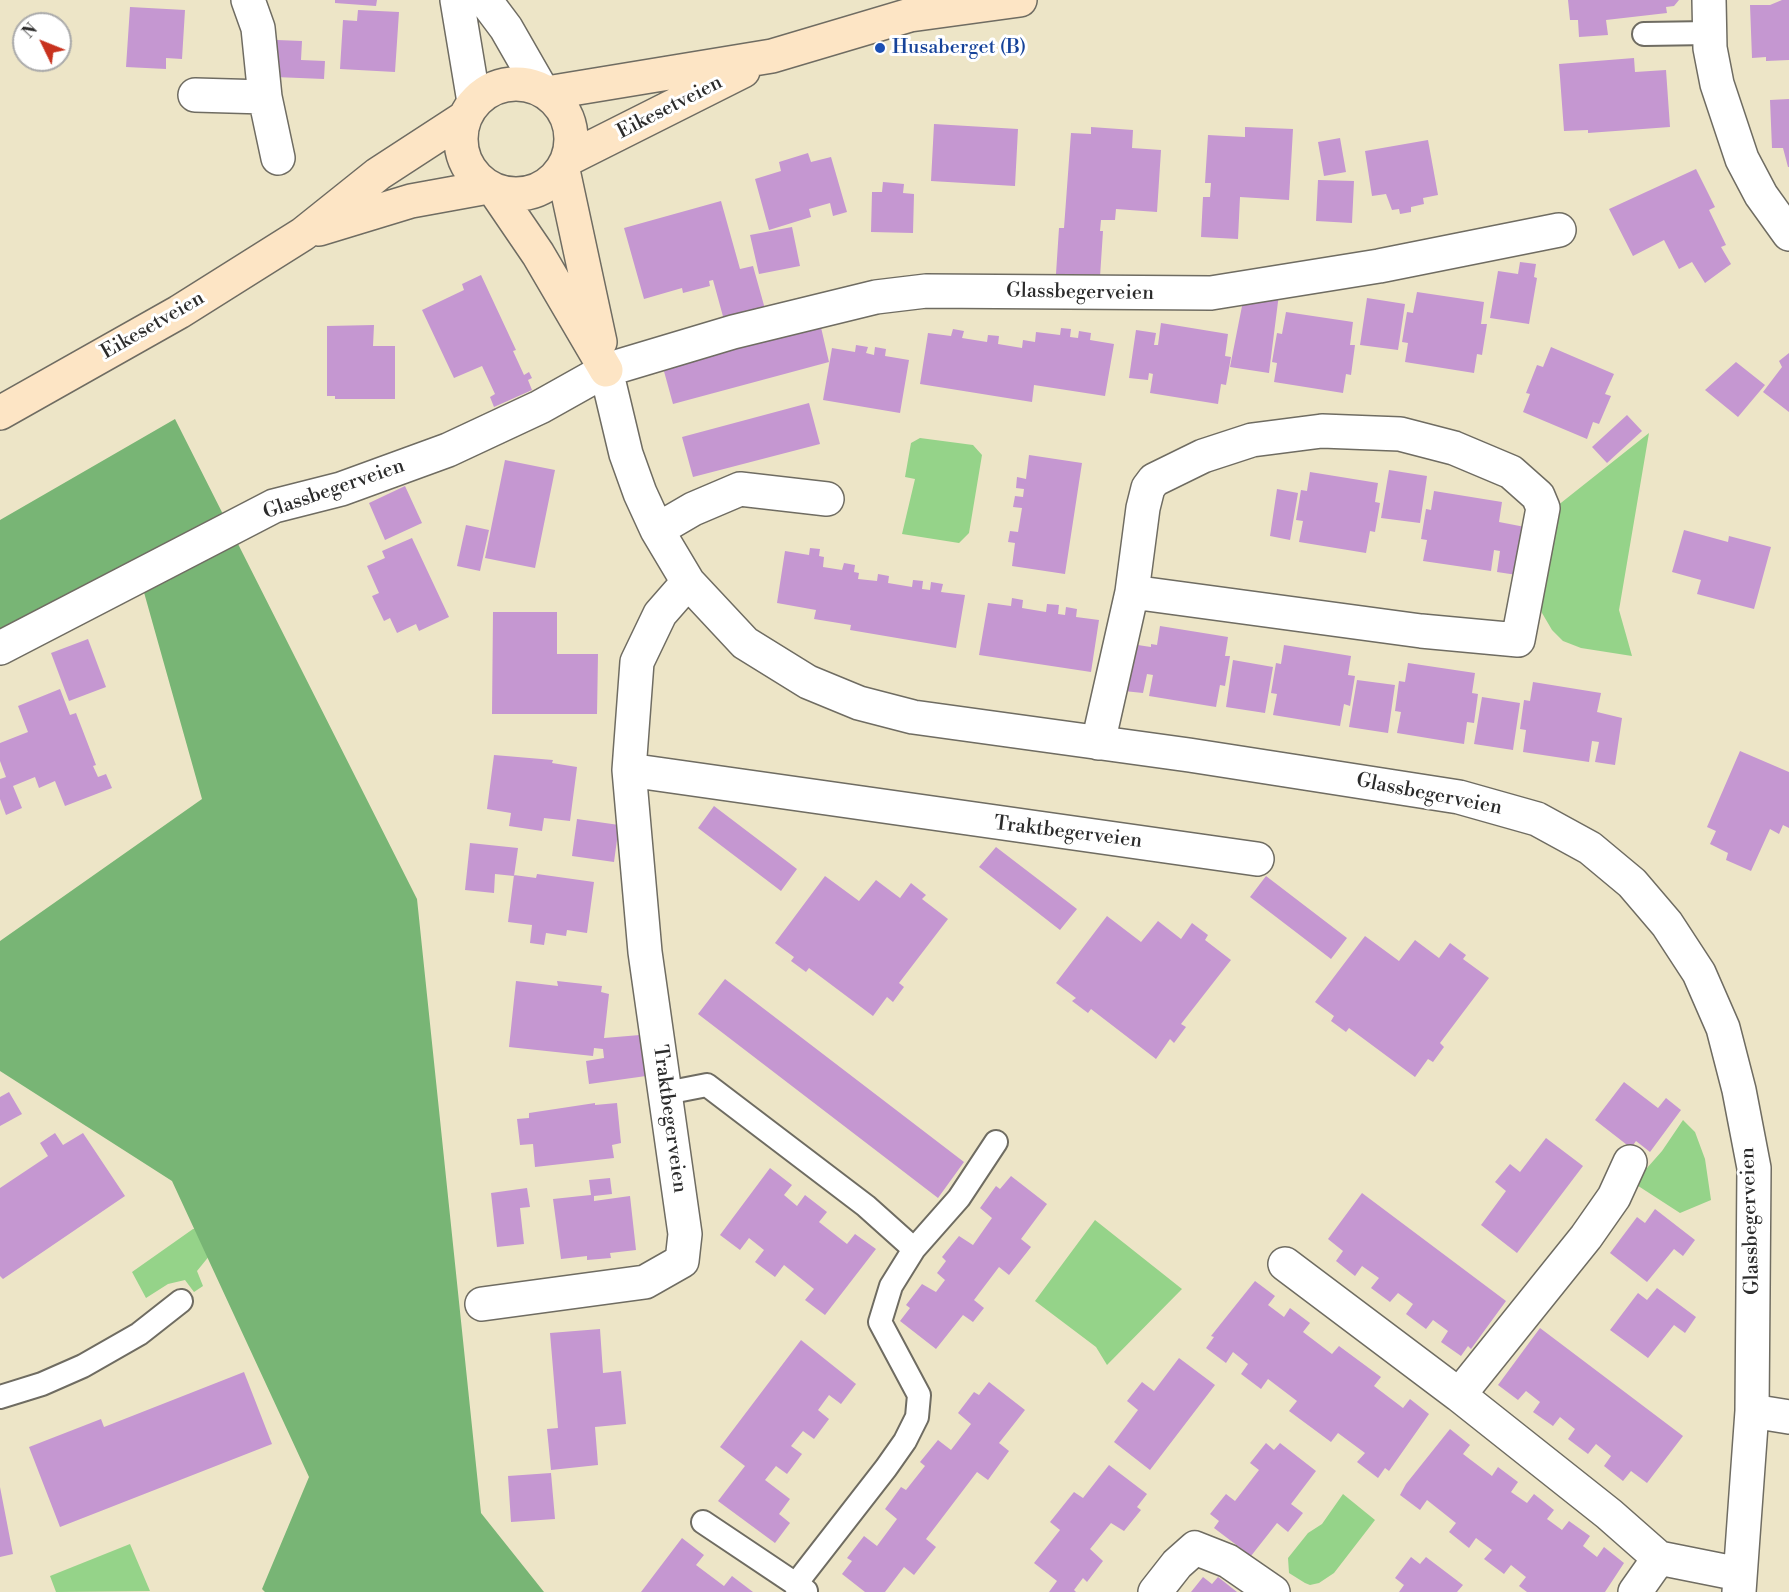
<!DOCTYPE html>
<style>
body{margin:0}
#map{position:relative;width:1789px;height:1592px;overflow:hidden;background:#ede5c7;font-family:"Libre Bodoni",serif}
canvas{display:block}
.north{position:absolute;left:12px;top:12px;width:60px;height:60px;box-sizing:border-box;background:#fff;border:2px solid #aaa;border-radius:50%;rotate:313deg;font-size:16px;font-weight:700;line-height:24px;text-align:center;color:#2b2b2b}
.north::after{content:'';display:block;margin:auto;width:21px;height:27px;background:#c8321e;clip-path:polygon(50% 0,100% 100%,50% 72%,0 100%)}
</style>
<div id="map">
<canvas width="1789" height="1592"></canvas>
<div class="north">N</div>
</div>
<script>
const ctx = document.querySelector('canvas').getContext('2d');
ctx.lineJoin = 'round';
function paint(path, color) { ctx.fillStyle = color; ctx.fill(path, 'evenodd'); }
const poly = rows => new Path2D(rows.map(r => 'M' + r).join(''));
function trace(path, color, width, dash) { ctx.strokeStyle = color; ctx.lineWidth = width; ctx.lineCap = dash ? 'butt' : 'round'; ctx.setLineDash(dash || []); ctx.stroke(path); }
function write(font, color, halo, rows, align = 'center') {
  ctx.font = font + ' "Libre Bodoni",serif'; ctx.lineWidth = 6; ctx.setLineDash([]); ctx.textBaseline = 'middle'; ctx.strokeStyle = halo; ctx.fillStyle = color; for (const [text, x, y, turn = 0] of rows) {
    ctx.save(); ctx.translate(x, y); ctx.rotate((+turn || 0) * Math.PI / 180); ctx.textAlign = isNaN(turn) ? turn : align; if (halo) ctx.strokeText(text, 0, 0); ctx.fillText(text, 0, 0); ctx.restore();
  }
}
const green = poly([
 [1649,433,1619,610,1632,656,1581,648,1563,641,1552,630,1542,613,1538,597,1552,510],
 [920,438,973,445,982,455,969,533,959,543,902,534,915,479,905,477,911,443],
 [1683,1120,1695,1132,1705,1159,1711,1200,1680,1213,1629,1180,1638,1166,1647,1168,1662,1151],
 [1095,1220,1182,1289,1107,1365,1096,1347,1035,1301],
 [214,1227,210,1255,197,1271,203,1286,194,1292,185,1280,168,1284,146,1298,132,1272,193,1229],
 [1343,1494,1375,1520,1334,1573,1319,1583,1310,1585,1305,1583,1289,1573,1288,1558,1308,1533,1322,1524],
 [130,1544,150,1591,56,1592,50,1576]
]);
const forest = poly([
 [175,419,417,899,481,1513,544,1592,265,1592,262,1589,309,1477,172,1181,0,1071,0,941,202,799,138,571,0,629,0,520]
]);
const building = poly([
 [335,0,377,0,376,6,335,3],
 [1568,0,1679,0,1674,6,1666,7,1667,13,1606,20,1608,35,1579,37,1578,20,1570,20],
 [1782,0,1789,0,1789,60,1766,61,1766,57,1752,58,1750,5,1770,5],
 [130,7,185,10,182,59,166,58,166,69,126,67],
 [358,10,399,12,395,72,340,69,343,20,357,21],
 [277,40,302,41,301,60,325,61,324,79,275,77],
 [1634,58,1635,72,1666,70,1670,127,1588,133,1588,130,1564,131,1559,64],
 [1789,99,1789,167,1788,167,1783,148,1772,148,1770,100],
 [934,124,1018,129,1015,186,931,181],
 [1091,127,1133,130,1132,148,1161,150,1157,212,1116,209,1115,220,1101,220,1100,231,1103,231,1100,277,1056,274,1059,228,1064,228,1071,133,1091,134],
 [1245,127,1293,129,1289,200,1240,197,1238,239,1201,237,1203,197,1210,197,1211,183,1205,183,1208,135,1245,137],
 [1340,138,1346,172,1324,176,1318,142],
 [1428,140,1438,195,1423,198,1424,204,1411,207,1411,212,1400,214,1399,209,1392,210,1386,194,1372,196,1365,151],
 [808,153,811,162,831,157,847,212,833,216,830,203,809,209,811,217,769,230,755,179,781,171,779,162],
 [1696,169,1715,207,1709,210,1726,245,1721,247,1731,264,1705,283,1692,262,1679,269,1664,240,1633,256,1609,209],
 [1318,180,1354,181,1352,223,1316,221],
 [883,182,904,184,903,193,914,194,913,233,871,232,872,192,882,192],
 [721,201,740,269,753,266,765,309,724,320,713,280,709,281,710,286,683,293,682,288,644,299,624,228],
 [792,227,800,266,759,274,750,235],
 [1520,262,1536,264,1534,277,1537,278,1529,324,1490,318,1498,271,1518,274],
 [481,275,516,350,513,351,524,375,529,372,532,378,528,380,532,390,494,407,490,397,495,394,482,366,454,378,422,310,464,290,462,284],
 [1417,292,1484,302,1481,324,1487,324,1482,355,1477,354,1474,373,1405,362,1408,343,1402,342,1407,312,1413,313],
 [1279,294,1269,373,1230,367,1243,301],
 [1367,298,1405,304,1398,350,1360,345],
 [1286,312,1353,322,1350,345,1355,345,1351,375,1346,374,1343,393,1274,382,1277,363,1272,362,1277,333,1282,334],
 [820,323,829,362,673,404,662,364],
 [1161,323,1228,334,1225,356,1231,357,1226,385,1221,384,1218,404,1150,393,1153,374,1149,373,1148,380,1129,378,1136,330,1156,333,1154,345,1158,345],
 [374,325,373,346,395,346,395,399,335,399,335,396,327,396,327,326],
 [1061,328,1071,329,1070,337,1078,338,1079,331,1091,333,1090,340,1114,344,1105,396,1034,385,1032,402,920,384,928,333,951,336,953,329,964,331,962,338,987,342,988,335,999,336,998,344,1022,348,1023,340,1035,342,1036,332,1060,335],
 [856,345,868,347,866,353,874,355,875,347,886,349,885,356,909,360,900,413,823,400,832,348,855,352],
 [1551,347,1614,374,1605,394,1611,396,1599,424,1593,422,1587,439,1523,412,1530,394,1526,393,1537,365,1543,367],
 [1789,353,1789,412,1763,392,1782,367,1779,361],
 [1736,362,1765,385,1738,417,1705,390],
 [809,403,820,444,693,477,682,437],
 [1627,415,1642,431,1607,463,1592,447],
 [1029,455,1082,463,1065,574,1012,566,1015,543,1008,542,1010,531,1018,532,1022,508,1013,507,1015,496,1023,497,1024,489,1016,488,1017,477,1026,479],
 [505,460,555,470,535,568,485,558],
 [1389,470,1427,476,1420,523,1381,518],
 [1310,472,1378,483,1375,502,1380,503,1375,532,1370,531,1366,553,1299,542,1303,521,1296,520,1301,490,1307,491],
 [405,486,422,523,385,540,369,503],
 [1277,489,1298,493,1290,540,1270,536],
 [1434,491,1502,502,1499,522,1525,527,1517,575,1497,572,1500,551,1494,550,1491,571,1423,561,1427,540,1421,539,1426,509,1431,510],
 [466,525,489,530,480,571,457,566],
 [1684,530,1728,542,1729,536,1771,547,1754,609,1697,594,1701,580,1672,572],
 [412,538,449,617,419,631,416,624,397,633,390,618,384,621,372,596,379,593,367,566,385,558,382,551],
 [810,548,820,549,819,556,824,557,823,567,842,570,844,563,855,565,854,572,859,573,858,579,877,581,878,574,889,576,888,583,912,587,913,580,923,581,922,589,930,590,931,582,943,584,941,592,965,595,956,648,850,630,851,625,814,619,816,610,777,603,785,551,809,555],
 [1012,598,1023,600,1022,608,1046,612,1047,604,1059,605,1058,614,1065,615,1066,607,1077,609,1076,617,1099,620,1091,672,979,655,988,603,1011,606],
 [493,612,557,612,557,654,598,654,597,714,492,714],
 [1160,626,1228,637,1225,656,1230,656,1225,686,1220,685,1216,707,1149,696,1153,675,1147,674,1143,693,1124,691,1131,644,1151,647,1151,644,1157,645],
 [88,639,106,687,69,701,51,653],
 [1284,645,1351,656,1348,675,1355,676,1350,706,1344,704,1340,726,1273,715,1277,694,1271,693,1276,663,1281,664],
 [1233,660,1273,667,1265,713,1226,707],
 [1408,663,1475,673,1472,693,1478,694,1474,723,1467,722,1464,744,1397,733,1401,712,1395,711,1399,681,1405,682],
 [1357,680,1395,685,1388,733,1349,727],
 [1533,682,1601,693,1597,712,1622,718,1615,765,1595,762,1599,742,1592,741,1589,762,1523,752,1526,730,1520,729,1524,700,1530,701],
 [60,689,70,715,76,713,96,765,93,766,98,777,106,774,112,788,65,806,55,781,39,788,35,777,13,786,22,808,6,815,0,799,0,779,6,777,0,761,0,743,28,732,18,706],
 [1482,697,1520,703,1513,750,1474,744],
 [1740,751,1789,772,1789,828,1783,825,1779,834,1770,829,1751,871,1726,860,1728,853,1710,844,1716,831,1707,827],
 [494,755,553,760,552,763,577,767,570,821,544,818,542,831,509,826,511,813,487,809],
 [714,806,797,869,781,891,698,828],
 [577,819,619,825,614,862,572,856],
 [470,843,518,848,514,876,495,874,494,893,465,890],
 [996,847,1077,909,1060,930,979,867],
 [537,874,594,882,587,933,567,930,566,936,546,933,544,945,530,943,532,925,508,922,514,875,536,878],
 [825,876,859,901,876,880,900,898,911,883,926,895,922,899,948,919,899,983,904,987,893,1002,887,997,873,1016,809,968,806,972,791,961,794,957,775,943],
 [1266,876,1347,938,1331,959,1250,897],
 [1107,916,1141,942,1158,921,1181,939,1192,923,1208,935,1205,940,1231,960,1181,1024,1186,1027,1174,1043,1170,1039,1156,1059,1091,1009,1088,1013,1072,1001,1076,998,1056,983],
 [1365,936,1399,961,1415,940,1439,958,1450,943,1466,955,1463,959,1489,978,1440,1043,1444,1047,1433,1062,1428,1059,1415,1077,1349,1028,1346,1032,1331,1021,1334,1016,1315,1002],
 [725,979,964,1162,938,1198,698,1014],
 [516,981,558,986,557,981,602,986,601,992,609,994,604,1038,640,1035,646,1076,589,1084,586,1061,604,1058,603,1049,594,1048,593,1056,509,1047],
 [1624,1082,1658,1108,1666,1098,1681,1110,1650,1152,1636,1141,1631,1148,1595,1120],
 [9,1092,22,1114,0,1126,0,1097],
 [595,1103,595,1105,617,1103,621,1143,612,1145,614,1158,535,1167,533,1144,520,1145,517,1119,529,1118,529,1113],
 [55,1133,63,1145,83,1133,125,1196,3,1279,0,1276,0,1188,48,1156,40,1143],
 [1546,1138,1583,1166,1517,1253,1481,1225,1506,1191,1495,1182,1510,1164,1520,1172],
 [770,1168,792,1185,784,1195,797,1206,805,1195,827,1212,819,1222,847,1244,855,1234,876,1249,825,1315,805,1300,814,1289,784,1265,775,1277,755,1262,764,1250,749,1238,740,1250,720,1235],
 [1011,1176,1047,1204,1021,1239,1031,1247,1009,1275,999,1267,974,1300,984,1308,973,1322,963,1315,936,1349,900,1321,910,1308,906,1305,922,1284,936,1292,945,1280,937,1273,946,1261,942,1257,959,1236,973,1245,992,1218,980,1208,996,1186,1000,1189],
 [610,1178,612,1194,594,1196,594,1201,630,1196,636,1250,610,1253,611,1258,587,1260,587,1256,561,1259,553,1199,591,1195,589,1180],
 [527,1188,530,1207,520,1208,524,1244,497,1247,491,1193],
 [1362,1193,1506,1301,1471,1349,1468,1346,1461,1356,1441,1342,1448,1331,1433,1320,1426,1329,1406,1314,1413,1304,1398,1293,1390,1302,1371,1288,1379,1278,1362,1266,1355,1276,1336,1261,1343,1251,1328,1239],
 [1655,1209,1695,1240,1683,1256,1674,1249,1647,1282,1610,1253,1637,1217,1645,1223],
 [1255,1281,1275,1296,1268,1305,1284,1317,1290,1308,1310,1323,1303,1332,1332,1354,1339,1346,1381,1377,1374,1386,1403,1408,1410,1399,1429,1414,1389,1471,1385,1468,1378,1478,1357,1462,1365,1453,1338,1433,1331,1442,1289,1411,1297,1401,1268,1379,1261,1389,1241,1374,1248,1364,1233,1352,1226,1363,1206,1348,1214,1337,1211,1336],
 [1657,1288,1696,1317,1685,1333,1674,1325,1648,1358,1610,1330,1638,1293,1647,1300],
 [1540,1328,1683,1436,1647,1483,1631,1471,1623,1481,1604,1466,1611,1456,1596,1444,1588,1454,1568,1439,1575,1429,1560,1417,1553,1426,1533,1412,1540,1402,1526,1391,1518,1400,1498,1385],
 [600,1329,603,1373,621,1371,626,1424,595,1427,598,1465,551,1470,547,1429,558,1428,550,1333],
 [801,1340,856,1384,841,1404,829,1395,818,1410,829,1419,814,1439,803,1431,791,1446,802,1454,787,1474,776,1466,765,1480,790,1499,779,1514,790,1523,775,1543,718,1501,745,1466,720,1447],
 [1179,1358,1215,1385,1150,1470,1114,1442,1138,1410,1127,1401,1142,1382,1154,1391],
 [244,1372,272,1444,60,1527,29,1447,101,1419,104,1427],
 [989,1382,1025,1410,999,1443,1009,1451,988,1480,977,1472,926,1539,936,1547,914,1575,904,1567,885,1592,865,1592,842,1574,852,1561,847,1558,864,1536,877,1546,897,1519,885,1509,901,1487,906,1490,925,1466,920,1462,938,1440,951,1450,971,1424,958,1413,974,1392,979,1395],
 [1450,1429,1470,1445,1463,1454,1492,1476,1498,1467,1518,1482,1511,1492,1527,1503,1534,1494,1554,1510,1547,1519,1562,1530,1569,1521,1590,1536,1583,1546,1597,1557,1604,1547,1624,1563,1605,1592,1527,1592,1519,1586,1526,1577,1511,1565,1504,1574,1484,1559,1492,1550,1476,1538,1469,1548,1449,1532,1456,1523,1427,1500,1420,1510,1400,1495,1406,1484],
 [1266,1443,1274,1450,1280,1443,1316,1471,1291,1504,1303,1513,1288,1532,1277,1523,1251,1556,1214,1528,1219,1521,1210,1514,1226,1494,1235,1501,1259,1470,1250,1463],
 [1109,1465,1147,1494,1137,1507,1141,1510,1124,1531,1111,1523,1090,1549,1103,1561,1087,1582,1083,1578,1074,1590,1076,1592,1049,1592,1057,1581,1034,1563,1060,1530,1050,1522,1074,1492,1083,1498],
 [551,1473,555,1519,511,1522,508,1476],
 [0,1487,13,1554,0,1557],
 [682,1538,704,1555,696,1565,724,1586,732,1576,753,1592,641,1592],
 [1411,1557,1420,1564,1426,1557,1463,1585,1457,1592,1399,1592,1404,1585,1395,1578],
 [1203,1577,1212,1584,1218,1577,1237,1592,1191,1592]
]);
const lane = poly([
 [1644,34,1709,33],
 [666,1093,707,1085,866,1206,914,1249],
 [0,1397,42,1384,83,1366,139,1334,181,1301],
 [703,1522,806,1591],
 [795,1585,886,1468,905,1441,917,1417,919,1395,880,1322,891,1286,914,1249,959,1198,996,1142]
]);
const street = poly([
 [248,0,258,28,265,97,278,158],
 [457,0,474,102],
 [485,0,506,28,541,89],
 [1709,0,1710,48,1717,84,1742,159,1761,195,1789,234],
 [195,95,265,97],
 [606,370,626,454,640,493,657,530,688,582,745,643,808,682,859,703,913,717,1189,755,1459,797,1537,819,1590,848,1632,883,1667,924,1699,973,1723,1028,1739,1090,1754,1168,1752,1411,1739,1592],
 [1322,431,1400,434,1454,448,1511,472,1538,496,1543,508,1518,640,1421,631,1132,592,1143,508,1148,488,1154,480,1203,456,1252,440,1322,431],
 [657,530,693,509,740,489,827,499],
 [0,648,274,506,341,489,448,450,540,407,606,370,733,332,876,297,926,291,1211,293,1379,266,1559,230],
 [1098,743,1132,592],
 [629,770,1257,859],
 [1285,1264,1459,1395,1609,1514,1659,1558,1739,1574],
 [482,1304,645,1282,682,1261,685,1234,645,952,629,770,637,662,660,614,688,582],
 [1459,1395,1586,1237,1614,1197,1630,1162],
 [1752,1411,1789,1417],
 [1155,1592,1177,1564,1195,1548,1228,1561,1273,1592],
 [1635,1592,1659,1558]
]);
const secondary = poly([
 '461 139a55 55 0 1 1 110 0a55 55 0 1 1-110 0Z',
 [547,93,772,56,910,15,1020,0],
 [568,159,743,71],
 [563,170,600,342],
 [495,191,538,254,606,370],
 [319,229,411,201,488,187],
 [0,413,179,312,303,234,378,174,464,118]
]);
const markers = [
 [880,48,6,"#1a4fb4"]
];
const transitNames = [
 ["Husaberget (B)",892,48]
];
const streetNames = [
 ["Eikesetveien",670,108,-27],
 ["Glassbegerveien",1080,293,1],
 ["Eikesetveien",153,326,-30],
 ["Glassbegerveien",334,490,-19],
 ["Glassbegerveien",1429,795,11],
 ["Traktbegerveien",1068,833,7],
 ["Traktbegerveien",669,1119,82],
 ["Glassbegerveien",1751,1221,-92]
];
paint(green, '#95d389');
paint(forest, '#78b575');
paint(building, '#c597d1');
trace(lane, '#6f6c62', 26);
trace(street, '#6f6c62', 36);
trace(secondary, '#6f6c62', 36);
trace(lane, '#fff', 22);
trace(street, '#fff', 33);
trace(secondary, '#fde5c5', 33);
for (const [x, y, r, color] of markers) { const dot = new Path2D(); dot.arc(x, y, r, 0, 2 * Math.PI); ctx.fillStyle = color; ctx.fill(dot); trace(dot, '#fff', 2); }
write('20px', '#164399', '#fff', transitNames, 'left');
write('20px', '#2b2b2b', '#fff', streetNames);
</script>
